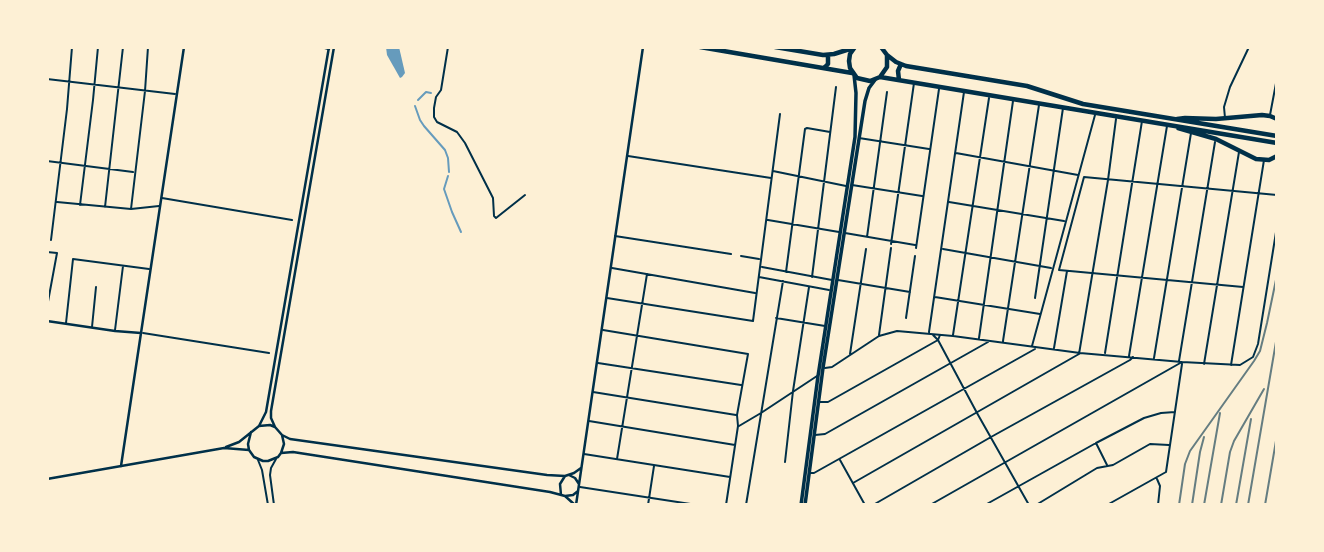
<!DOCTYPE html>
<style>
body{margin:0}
#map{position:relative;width:1324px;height:552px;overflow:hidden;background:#fdf0d5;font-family:"IBM Plex Serif",serif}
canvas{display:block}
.frame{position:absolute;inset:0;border:49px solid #fdf0d5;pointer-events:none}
</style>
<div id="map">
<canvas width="1324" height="552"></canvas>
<div class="frame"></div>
</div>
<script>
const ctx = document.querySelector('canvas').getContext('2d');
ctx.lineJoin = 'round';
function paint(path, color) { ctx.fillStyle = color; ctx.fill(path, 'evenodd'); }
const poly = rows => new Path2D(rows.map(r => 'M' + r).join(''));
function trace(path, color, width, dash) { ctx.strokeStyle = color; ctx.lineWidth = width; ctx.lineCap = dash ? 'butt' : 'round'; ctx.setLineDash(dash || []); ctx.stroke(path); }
const water = poly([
 [386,47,399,47,405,73,402,77,400,78,387,55]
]);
const stream = poly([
 [418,100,426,92,431,93],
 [415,106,420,120,424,126,445,150,448,158,449,172],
 [448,176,444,189,452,212,461,232]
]);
const minor = poly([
 [448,47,441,90,436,97,434,108,434,117,437,122,457,132,465,143,493,198,494,216,496,218,525,195],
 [47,48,47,47],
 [47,79,175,94],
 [1270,115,1277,78],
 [1225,118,1224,107,1230,87,1249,47],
 [859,138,929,149],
 [956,153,1078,175],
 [628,156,771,178],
 [47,161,133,172],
 [773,171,846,186],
 [852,185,922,196],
 [162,198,292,220],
 [57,202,131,209,159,206],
 [949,202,1064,221],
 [80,205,93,100,98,47],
 [105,207,123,47],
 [131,209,145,91,148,47],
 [768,220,839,232],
 [845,233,915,245],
 [615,236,731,254],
 [867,237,887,92],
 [51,240,67,109,72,47],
 [891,244,914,83],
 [916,248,939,89],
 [943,249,1051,268],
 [47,252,57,253,47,307],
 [741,256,759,259],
 [762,267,832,280],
 [612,268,755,293],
 [786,272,805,129,807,128,830,132],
 [759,277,829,290],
 [812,277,836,87],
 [838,280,910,292],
 [1243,287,1059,270,1084,177,1277,195],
 [935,297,1040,314],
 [607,298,753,321,780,114],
 [1035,298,1063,108],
 [776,318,825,326],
 [906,318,915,256],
 [66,323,73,259,149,269],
 [92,327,96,287],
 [115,330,123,266],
 [603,330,748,354,737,415,738,426,726,505],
 [929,332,964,92],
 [143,333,269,353],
 [879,335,891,248],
 [933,335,938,340,977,413,1029,505],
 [953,335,989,98],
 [979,338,1013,101],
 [1003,341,1039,105],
 [1032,346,1095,115],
 [1054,348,1067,271],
 [1105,353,1142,121],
 [850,354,866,249],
 [1129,356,1167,126],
 [1154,358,1191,133],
 [1179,361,1215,142],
 [598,363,741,385],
 [1204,364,1239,152],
 [1231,365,1264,160],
 [825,368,832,367,879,336,897,331,953,336,1080,353,1182,362,1240,365,1253,357,1258,344,1277,226],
 [593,392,736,415],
 [820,402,828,402,938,340,940,335],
 [589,421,735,445],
 [739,426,761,413,817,376],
 [815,435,825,434,988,342],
 [1096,443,1107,465],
 [584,454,730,477],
 [617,459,647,274],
 [258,460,262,470,268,505],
 [840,460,865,505],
 [785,462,793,391,809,287],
 [810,473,814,473,839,459,1035,349],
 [1157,479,1160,486,1158,505],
 [853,483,1079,354,1108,180,1116,119],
 [580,487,697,505],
 [274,505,270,475,271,468,276,459],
 [648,505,654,466],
 [746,505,783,281],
 [873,505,991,437,1130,360,1133,357],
 [930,505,1182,362],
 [985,505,1096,443,1144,418,1161,413,1175,412],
 [1036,505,1097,468,1113,465,1150,444,1169,445],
 [1107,505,1166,472,1182,364]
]);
const tertiary = poly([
 [322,47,329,49],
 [47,321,115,331,141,333],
 [121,466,184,47]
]);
const secondary = poly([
 [259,426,266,412,329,47],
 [275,427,271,418,271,411,334,47],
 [282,435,290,439,547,475,565,476,574,473,581,468],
 [226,447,239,442,259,426,270,425,275,427,282,435,284,444,281,453,278,457,268,461,263,461,254,457,249,450,248,444,251,432],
 [281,453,293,452,550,492,565,496,575,505],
 [569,475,575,478,579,484],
 [47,479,224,448,249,450],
 [561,495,560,484,565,476],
 [565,496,573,495,578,491],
 [576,505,643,47]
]);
const primary = poly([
 [801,505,818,376,855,137,856,93,854,75],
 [805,505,823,368,865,101,869,88,875,80]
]);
const trunk = poly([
 [700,47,852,73],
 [775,47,823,55,834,54,853,48],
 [855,47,850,54,849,61,850,68,857,78,870,81,880,77,887,67,887,55,881,47],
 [887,55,896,62,906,66,1027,86,1083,104,1277,136],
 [824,68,828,64,828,55],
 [880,77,1277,143],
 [899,80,898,71,901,64],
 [1177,119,1185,118,1216,119,1262,115,1270,116,1277,119],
 [1178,128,1216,139,1256,159,1269,160,1277,156]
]);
const rail = poly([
 [1179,505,1185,464,1190,451,1254,361,1260,351,1267,323,1277,275],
 [1192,505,1200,452,1204,437],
 [1204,505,1220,413],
 [1221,505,1230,452,1234,441,1264,389],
 [1236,505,1251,419],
 [1248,505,1277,336],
 [1265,505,1277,435]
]);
paint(water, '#669bbc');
trace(stream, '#669bbc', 2);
trace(minor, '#003049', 2);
trace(tertiary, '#003049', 2.5);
trace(secondary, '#003049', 2.5);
trace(primary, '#003049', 3.5);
trace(trunk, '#003049', 4.5);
trace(rail, '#657d81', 2);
</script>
